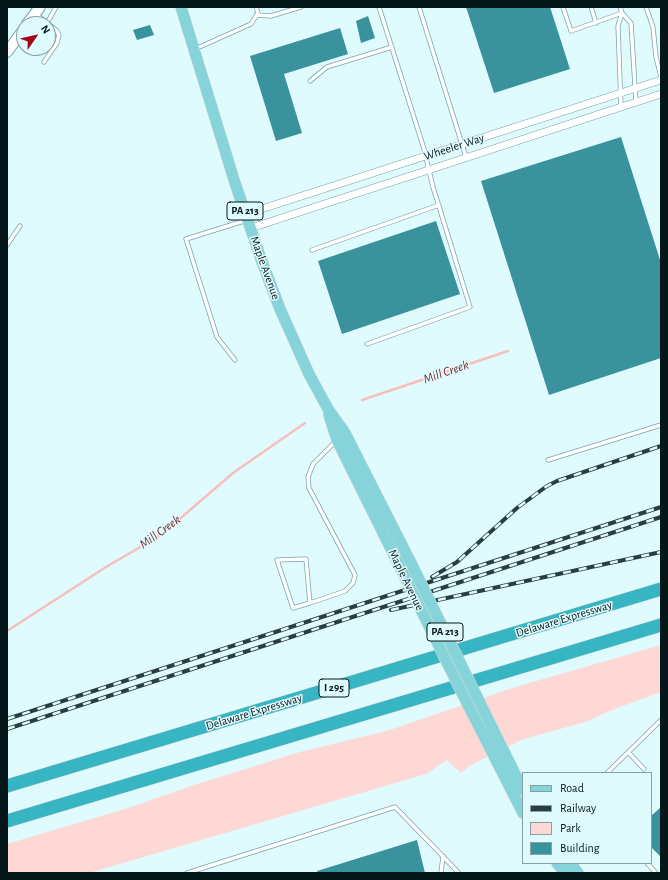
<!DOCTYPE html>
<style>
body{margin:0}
#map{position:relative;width:668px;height:880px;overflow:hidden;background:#e0fbfe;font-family:"Alegreya Sans",sans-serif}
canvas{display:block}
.frame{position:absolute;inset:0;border:8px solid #061719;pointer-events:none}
.legend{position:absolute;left:522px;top:772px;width:130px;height:92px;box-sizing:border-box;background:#e0fbfe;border:1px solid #89a0a2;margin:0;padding:5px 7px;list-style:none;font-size:12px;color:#061719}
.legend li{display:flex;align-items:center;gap:8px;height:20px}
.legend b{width:20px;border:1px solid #89a0a2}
.north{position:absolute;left:16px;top:16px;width:40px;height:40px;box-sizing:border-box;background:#e0fbfe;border:1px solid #89a0a2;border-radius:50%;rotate:56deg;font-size:11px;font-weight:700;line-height:16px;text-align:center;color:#061719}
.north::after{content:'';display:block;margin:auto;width:14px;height:18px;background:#a3061a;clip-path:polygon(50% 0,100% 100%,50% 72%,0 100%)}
</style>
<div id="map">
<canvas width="668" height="880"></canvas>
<div class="frame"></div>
<ul class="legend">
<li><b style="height:5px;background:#87d3da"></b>Road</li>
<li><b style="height:5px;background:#2a3d3f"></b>Railway</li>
<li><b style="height:11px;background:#fdd8d5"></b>Park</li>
<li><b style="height:11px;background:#3a939c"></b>Building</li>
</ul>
<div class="north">N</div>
</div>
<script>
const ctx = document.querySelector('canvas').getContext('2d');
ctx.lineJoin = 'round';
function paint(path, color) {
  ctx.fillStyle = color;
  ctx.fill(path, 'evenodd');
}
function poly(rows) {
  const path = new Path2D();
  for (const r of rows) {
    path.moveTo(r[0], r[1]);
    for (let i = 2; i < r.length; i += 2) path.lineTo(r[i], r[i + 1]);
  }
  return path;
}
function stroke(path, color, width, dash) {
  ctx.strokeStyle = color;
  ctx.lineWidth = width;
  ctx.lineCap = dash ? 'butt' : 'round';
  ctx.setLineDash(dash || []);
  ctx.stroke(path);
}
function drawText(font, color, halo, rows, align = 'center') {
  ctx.font = font + ' "Alegreya Sans",sans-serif';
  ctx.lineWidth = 3;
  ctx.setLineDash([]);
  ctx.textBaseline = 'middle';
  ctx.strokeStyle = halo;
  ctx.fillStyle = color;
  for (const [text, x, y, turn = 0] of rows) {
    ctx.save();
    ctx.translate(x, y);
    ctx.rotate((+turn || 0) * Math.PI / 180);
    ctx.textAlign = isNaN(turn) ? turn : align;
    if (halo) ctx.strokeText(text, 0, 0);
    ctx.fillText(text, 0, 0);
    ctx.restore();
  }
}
paint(poly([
 [661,645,661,692,617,708,585,722,521,740,469,766,461,773,447,760,426,774,89,873,7,873,7,844,128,808,197,784,300,752,390,730,512,688]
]), '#fdd8d5');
stroke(poly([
 [362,400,508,351],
 [7,631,106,567,161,535,233,473,305,423]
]), '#f8beb9', 2.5);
paint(poly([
 [466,7,550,7,570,69,494,93],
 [368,16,375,38,361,43,356,21],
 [150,25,154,35,137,40,133,30],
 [340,28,348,54,284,74,302,133,276,141,250,56],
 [621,137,661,263,661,358,549,395,481,181],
 [436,221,460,294,342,334,318,261],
 [661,807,661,857,651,847,651,816],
 [417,840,425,873,318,873,317,871]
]), '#3a939c');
const lane = poly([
 [419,7,466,157],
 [563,7,571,31,622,13,620,7],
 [591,7,596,23],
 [646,7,653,27,656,57,661,77],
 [36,14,56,30,59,35,57,43,44,62],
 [256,15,271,16,301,7],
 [47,23,56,7],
 [195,49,251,24,258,13,256,7],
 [310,81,327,67,392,47],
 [621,107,618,26,622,13,631,23,636,102],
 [7,245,20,226],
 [312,250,439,205],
 [367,344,470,307,433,187,424,149,379,7],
 [235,360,217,337,186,239,247,220],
 [548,460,661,425],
 [310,603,306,559,277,560,293,608,310,603,319,600,345,591,353,583,355,575,309,488,308,477,313,464,336,441],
 [628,752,644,769],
 [607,773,661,720],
 [647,863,656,873],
 [187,873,395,807,459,873],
 [441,873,443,856]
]);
const street = poly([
 [246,214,661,80],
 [251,228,661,94]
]);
const secondary = poly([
 [27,24,40,7],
 [7,52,24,29]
]);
const primary = poly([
 [181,7,235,183,261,259,280,309,309,374,328,409,345,433,410,561],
 [329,415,337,440,399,565],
 [480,703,523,790],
 [468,705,523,813],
 [557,863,565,873],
 [570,863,578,873]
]);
const highway = poly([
 [7,786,661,589],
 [7,821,661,625]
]);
stroke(lane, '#79a3a9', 5);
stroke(street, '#79a3a9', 8);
stroke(secondary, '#79a3a9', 12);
stroke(primary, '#d7dada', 12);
stroke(highway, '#d7dada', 14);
stroke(lane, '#fff', 3.5);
stroke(street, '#fff', 7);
stroke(secondary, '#fff', 10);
stroke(primary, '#87d3da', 11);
stroke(highway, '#37b5c2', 13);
const rail = poly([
 [432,577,457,562,517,508,547,486,557,481,661,446],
 [391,610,661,552],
 [7,719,661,507],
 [7,729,661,517]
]);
stroke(rail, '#2a3d3f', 4);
stroke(rail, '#e0fbfe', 2.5, [8]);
const primaryBridge = poly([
 [410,561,480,703],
 [399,565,468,705]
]);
stroke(primaryBridge, '#d7dada', 12, []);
stroke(primaryBridge, '#87d3da', 11);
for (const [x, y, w] of [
 [245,211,36],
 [445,632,36],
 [334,688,30]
]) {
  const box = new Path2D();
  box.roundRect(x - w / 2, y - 9, w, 18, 3);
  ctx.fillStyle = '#e0fbfe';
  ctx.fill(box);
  stroke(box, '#061719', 1);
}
drawText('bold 11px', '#061719', null, [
 ["PA 213",245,211],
 ["PA 213",445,632],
 ["I 295",334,688]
]);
drawText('12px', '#061719', '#e0fbfe', [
 ["Wheeler Way",454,147,-18],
 ["Maple Avenue",265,268,70],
 ["Maple Avenue",406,580,64],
 ["Delaware Expressway",564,619,-17],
 ["Delaware Expressway",254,712,-17]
]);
drawText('italic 13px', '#782625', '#e0fbfe', [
 ["Mill Creek",446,372,-19],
 ["Mill Creek",160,532,-36]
]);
</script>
